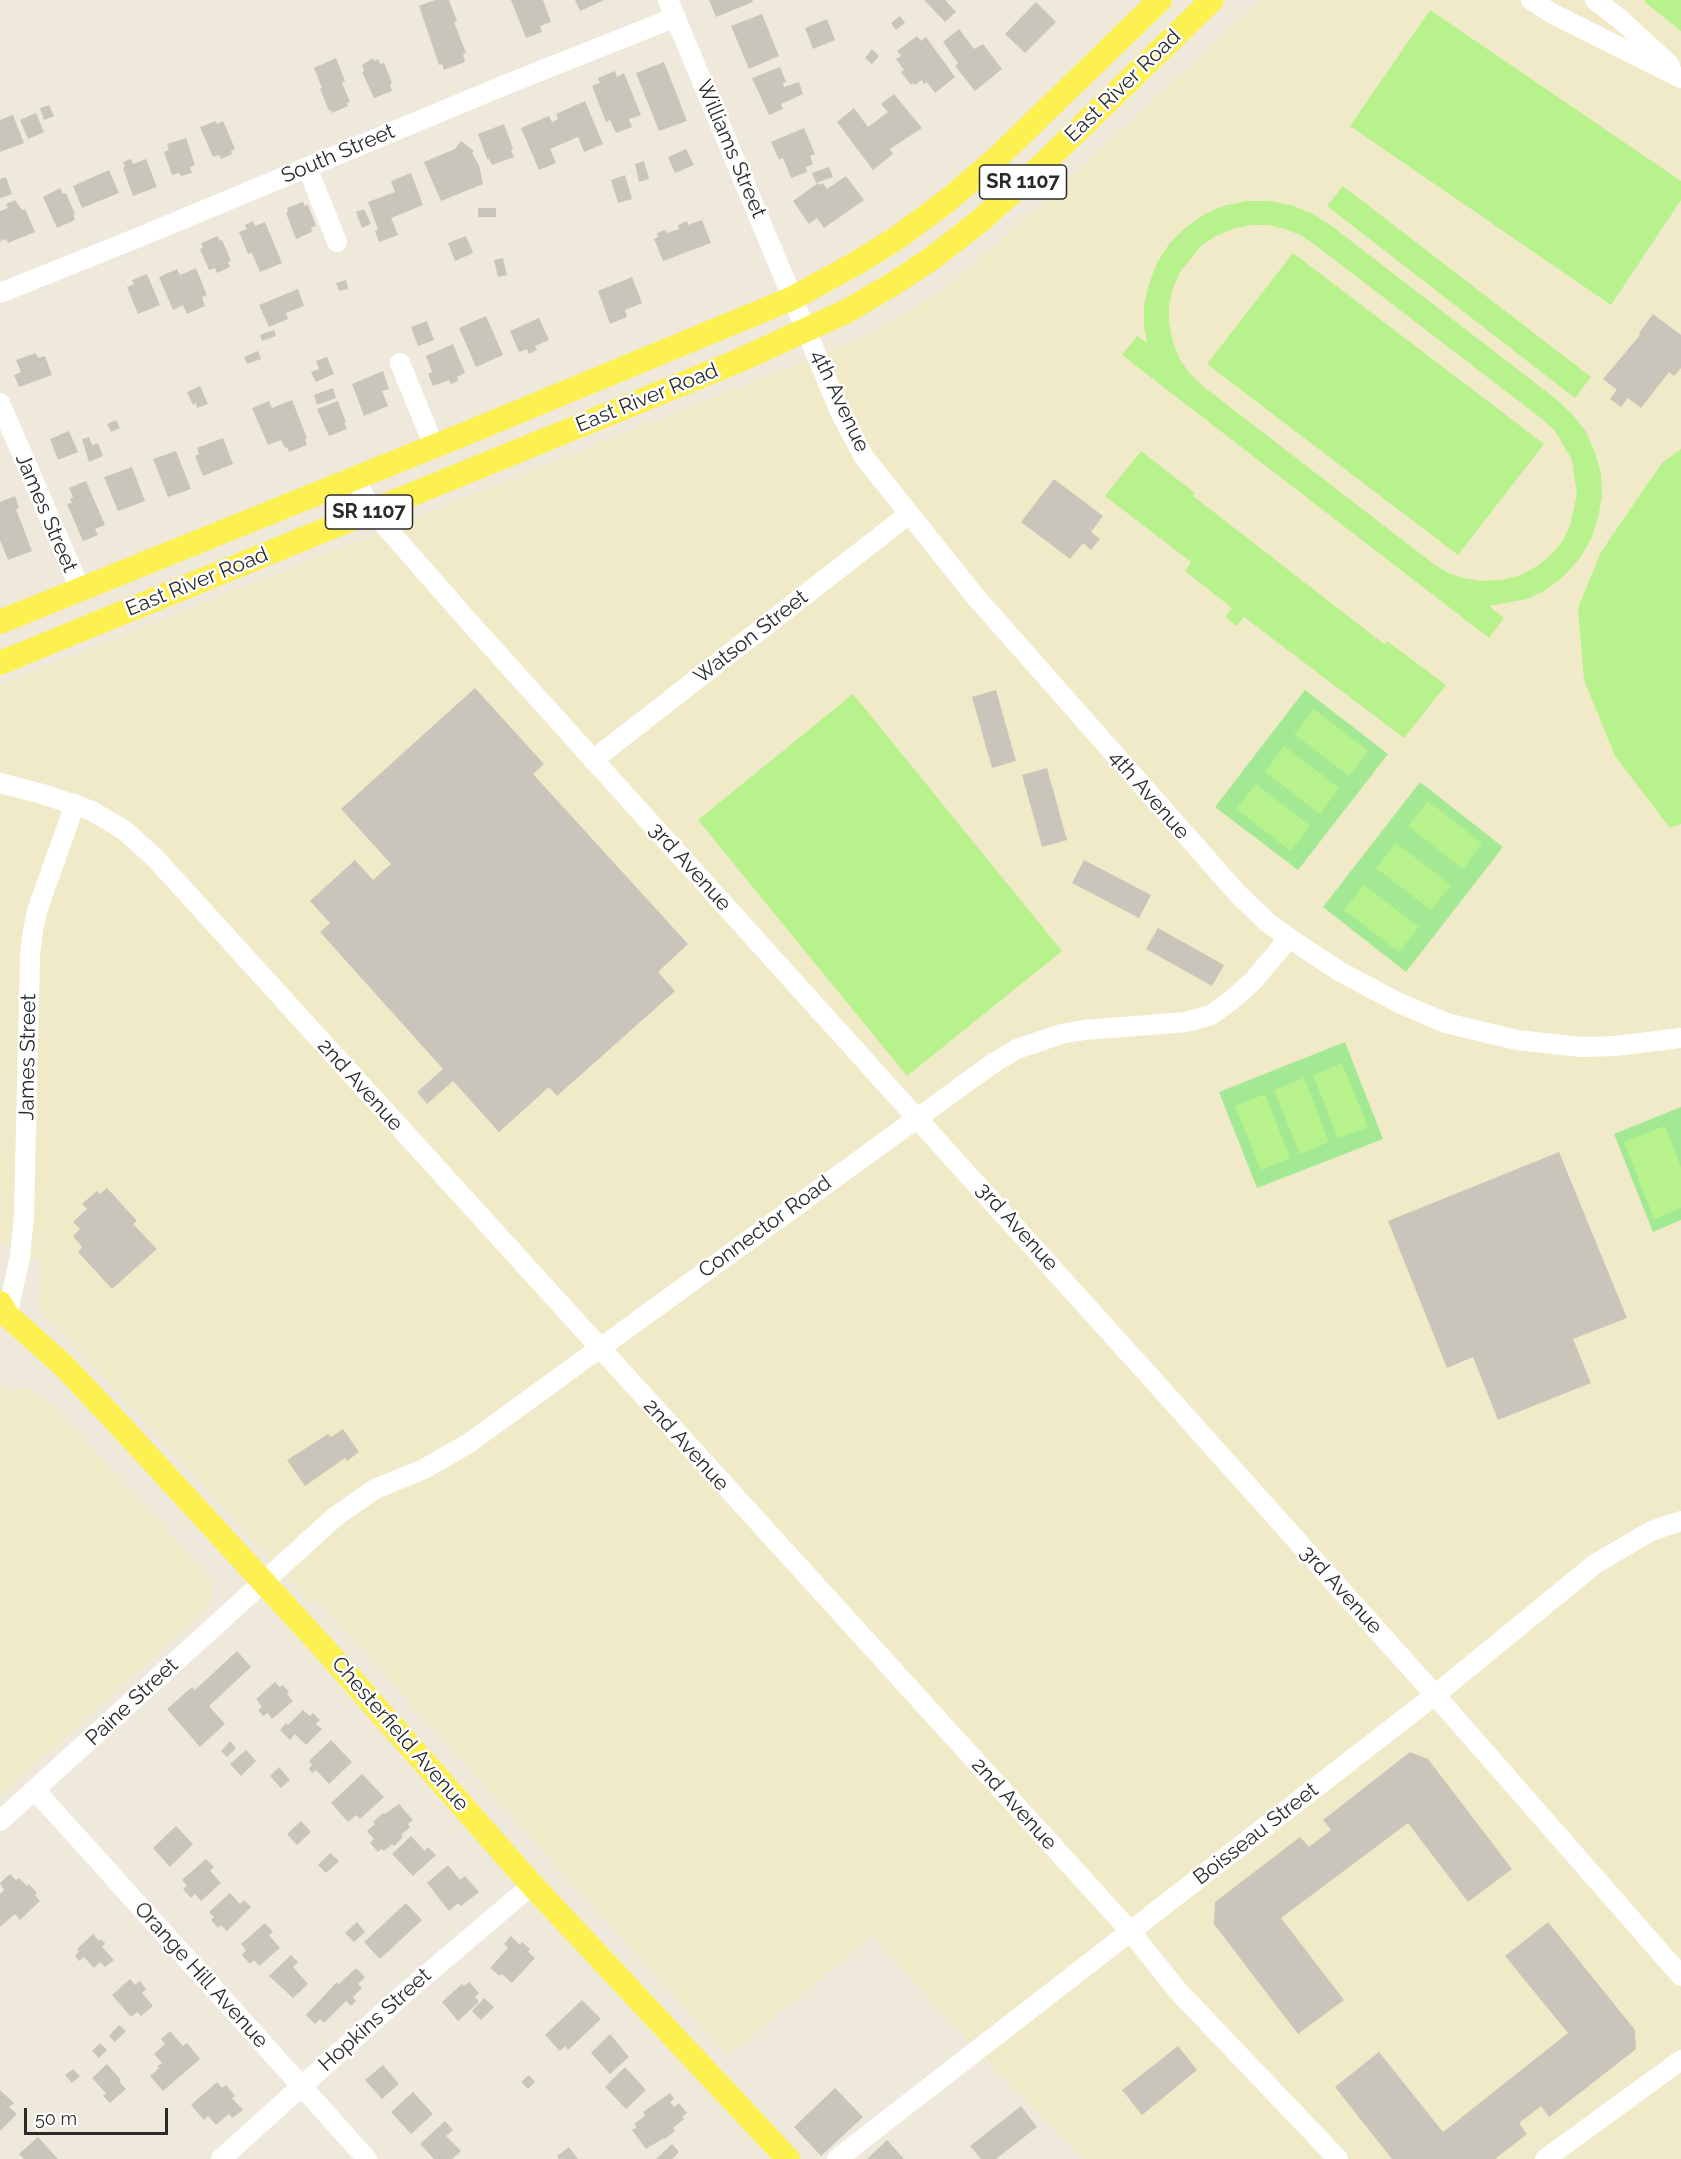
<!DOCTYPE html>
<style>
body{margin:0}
#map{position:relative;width:1681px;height:2159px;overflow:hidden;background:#eee9db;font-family:Raleway,sans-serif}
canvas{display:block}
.scale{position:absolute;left:24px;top:2108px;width:144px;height:27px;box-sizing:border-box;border:3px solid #2b2b2b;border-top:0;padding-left:8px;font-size:18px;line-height:21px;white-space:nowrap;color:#2b2b2b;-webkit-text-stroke:4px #fff;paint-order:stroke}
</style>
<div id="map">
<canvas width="1681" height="2159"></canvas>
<div class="scale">50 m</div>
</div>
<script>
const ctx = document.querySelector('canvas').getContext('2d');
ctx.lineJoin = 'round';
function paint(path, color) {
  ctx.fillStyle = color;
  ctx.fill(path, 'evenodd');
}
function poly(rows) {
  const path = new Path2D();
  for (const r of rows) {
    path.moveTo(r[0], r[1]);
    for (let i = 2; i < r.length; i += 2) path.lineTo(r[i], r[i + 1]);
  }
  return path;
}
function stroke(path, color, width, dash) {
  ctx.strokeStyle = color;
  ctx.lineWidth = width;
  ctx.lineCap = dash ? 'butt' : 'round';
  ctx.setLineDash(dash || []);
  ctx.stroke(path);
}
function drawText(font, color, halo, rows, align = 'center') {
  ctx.font = font + ' Raleway,sans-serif';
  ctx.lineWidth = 5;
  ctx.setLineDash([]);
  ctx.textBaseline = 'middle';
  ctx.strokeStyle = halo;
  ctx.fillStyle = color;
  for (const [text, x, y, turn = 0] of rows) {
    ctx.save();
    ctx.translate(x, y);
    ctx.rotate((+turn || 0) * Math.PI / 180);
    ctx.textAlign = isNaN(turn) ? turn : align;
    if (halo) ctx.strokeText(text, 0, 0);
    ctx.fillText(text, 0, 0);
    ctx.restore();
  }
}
paint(poly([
 [1260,0,1681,0,1681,2159,1083,2159,967,2040,872,1936,728,2056,318,1601,313,1605,38,1307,42,1264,0,1242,0,685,866,336,942,291,1048,198],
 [0,1383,9,1391,31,1388,55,1407,214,1582,209,1607,0,1797]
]), '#f1eac9');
paint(poly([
 [1305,690,1388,754,1298,870,1215,807],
 [1420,782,1503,847,1406,972,1323,907],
 [1345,1042,1383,1139,1257,1188,1219,1092],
 [1681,1107,1681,1220,1653,1232,1614,1134]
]), '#a3e993');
paint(poly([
 [1644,0,1681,0,1681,31,1646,3],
 [1430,10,1681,181,1681,200,1611,305,1350,126],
 [1343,186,1591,377,1575,398,1327,206],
 [1246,201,1269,201,1291,205,1311,213,1329,224,1556,399,1572,414,1585,430,1595,452,1601,474,1602,496,1598,518,1591,539,1580,558,1565,575,1546,590,1527,599,1489,606,1504,618,1489,638,1122,355,1137,336,1147,343,1144,327,1144,305,1149,284,1157,263,1169,244,1184,229,1203,215,1223,206],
 [1250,225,1268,225,1285,229,1300,235,1314,244,1542,419,1555,431,1572,460,1577,494,1570,526,1562,542,1551,555,1537,566,1519,576,1501,580,1481,581,1463,578,1446,572,1431,562,1204,387,1191,375,1180,360,1173,342,1169,323,1169,305,1173,288,1180,272,1202,245,1216,236,1233,229],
 [1293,253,1544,444,1458,555,1207,364],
 [1681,449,1681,824,1670,828,1615,756,1584,680,1578,608,1601,552,1662,463],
 [1141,451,1195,493,1193,496,1384,644,1387,641,1446,685,1404,738,1244,617,1236,626,1225,617,1232,608,1185,571,1191,562,1105,496],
 [853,694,1062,951,907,1076,698,820],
 [1314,709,1368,751,1349,776,1294,734],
 [1284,746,1339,788,1320,814,1265,772],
 [1256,784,1310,826,1291,851,1236,809],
 [1428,801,1482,843,1463,869,1408,826],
 [1396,843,1451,885,1431,910,1376,868],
 [1364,885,1419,927,1399,952,1344,910],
 [1342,1063,1368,1127,1338,1138,1313,1075],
 [1304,1078,1329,1142,1300,1154,1274,1090],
 [1265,1094,1290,1158,1261,1170,1235,1106],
 [1665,1126,1681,1167,1681,1208,1654,1219,1624,1142]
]), '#b7f28d');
paint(poly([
 [435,0,449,0,457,21,454,22,466,53,463,54,465,62,444,70,442,64,439,65,419,6],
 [511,0,543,0,551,22,540,26,542,32,526,38],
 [575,0,604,0,580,11],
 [709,0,752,0,753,2,716,17],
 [924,0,945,0,956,12,945,22],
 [1036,2,1056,22,1025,53,1005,34],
 [762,14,779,56,749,69,731,26],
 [900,16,905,23,896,30,891,23],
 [827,19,835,40,813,49,805,28],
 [959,29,974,49,983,44,1002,69,975,91,955,66,958,63,943,42],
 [917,36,921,41,926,37,955,77,935,93,927,82,924,84,922,80,915,85,913,83,911,85,901,72,904,70,896,59,901,56,897,51],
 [872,49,879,56,872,64,865,58],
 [336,58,345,81,342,83,350,102,347,103,348,106,332,113,331,110,329,111,320,89,322,88,314,68],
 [373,58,374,61,378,59,380,64,384,63,392,83,390,84,392,91,374,98,362,72,364,71,362,65],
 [664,62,687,121,659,131,636,73],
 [780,67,786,82,783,83,784,87,799,82,803,94,781,104,783,109,769,115,752,78],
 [615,71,617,77,624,73,641,115,629,119,632,127,616,133,610,120,606,122,592,86,600,83,598,78],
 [894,94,922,128,890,149,893,154,873,170,837,122,854,108,868,127,888,112,881,104],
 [585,101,603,144,584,152,578,137,550,149,556,163,539,170,521,128,549,116,552,122,558,119,556,114],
 [49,105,54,116,44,120,40,108],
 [36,113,44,132,28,139,20,120],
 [13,115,24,143,0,152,0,120],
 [216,121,217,124,223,121,235,149,231,151,232,154,221,159,219,155,213,157,200,127],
 [504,124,513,149,511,150,514,157,492,165,489,159,487,159,478,134],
 [804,128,815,154,810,156,813,164,806,167,807,172,791,178,783,158,779,160,771,142],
 [186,138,195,165,190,167,192,173,181,176,179,173,172,175,164,152,169,150,167,144],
 [461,141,474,151,472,153,479,165,483,184,441,201,424,162,455,149],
 [686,149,694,165,675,173,668,157],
 [131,159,133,164,146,159,157,187,133,196,123,168,125,167,123,162],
 [644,161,649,179,639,182,635,164],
 [829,167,833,177,816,183,812,173],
 [109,170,119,193,82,208,73,186],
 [411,173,423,205,391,218,398,235,379,242,375,231,378,229,368,202,395,192,391,181],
 [625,175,632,199,618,203,611,180],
 [846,176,864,200,824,228,817,218,809,224,793,201,818,183,820,185,823,183,827,189],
 [6,177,12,194,0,198,0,179],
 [60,188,63,194,66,193,75,214,73,215,75,220,57,228,43,197],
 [15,200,22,210,25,209,35,232,8,243,6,239,0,241,0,211,8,208,6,204],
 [303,202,305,206,308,205,316,226,311,228,312,232,296,239,286,213,288,212,287,208],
 [478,208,496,208,496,217,478,217],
 [364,209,371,224,362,228,356,212],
 [702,220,711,243,663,261,654,239,658,237,657,233,665,230,667,233,679,229,678,225,687,221,688,225],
 [253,221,255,226,265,222,282,263,260,272,252,253,248,254,239,232,247,229,245,225],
 [218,236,220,241,222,240,231,261,228,262,230,267,217,273,215,268,209,270,200,249,203,248,201,243],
 [466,236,473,253,455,261,448,243],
 [503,258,507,275,498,277,494,260],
 [196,268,207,295,202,297,205,306,187,314,183,305,173,310,159,277,177,269,180,275],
 [147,274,160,305,138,314,127,287,134,284,132,280],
 [632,277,642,303,625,310,627,317,610,324,598,291],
 [346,280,348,289,339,291,336,283],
 [298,289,304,306,286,313,288,319,269,327,259,305],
 [1653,314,1681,335,1681,368,1674,376,1669,372,1641,408,1628,398,1621,407,1610,399,1617,390,1603,379,1640,335,1639,333],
 [486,316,503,355,476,367,459,328],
 [539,318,549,340,535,346,537,350,529,354,527,349,519,352,510,331],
 [427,321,434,340,418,346,411,327],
 [274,330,276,336,262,341,260,335],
 [453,344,465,373,457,377,458,381,451,384,449,380,433,386,428,374,432,372,426,356],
 [258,351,261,359,247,364,244,357],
 [36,353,38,358,45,356,52,375,19,387,14,375,21,372,16,360],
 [327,357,334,374,316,382,311,372,319,369,316,361],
 [383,371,389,389,382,391,388,406,364,416,352,384],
 [200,386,208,404,197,408,196,403,193,405,187,392],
 [333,388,336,398,317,405,314,395],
 [292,400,307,438,305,439,307,445,289,452,287,447,285,448,281,440,268,445,252,408,269,401,272,408],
 [338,401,346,422,344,423,347,429,329,436,317,409],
 [116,420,120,428,111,432,107,424],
 [69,431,78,452,58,460,50,439],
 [89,437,92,445,98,443,103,456,89,462,82,439],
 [223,438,233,464,203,476,195,456,199,454,197,448],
 [176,451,191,489,168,497,153,459],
 [132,467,145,501,118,511,104,477],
 [1054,479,1103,516,1091,532,1100,539,1091,550,1083,543,1070,559,1021,522],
 [86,481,105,525,95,529,98,535,83,541,67,504,72,503,70,499,73,497,69,488],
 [15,496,19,508,16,509,32,551,8,560,0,540,0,502],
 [475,688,544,764,533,774,688,944,658,972,675,991,557,1096,549,1087,499,1132,453,1081,427,1104,417,1092,443,1069,320,932,330,923,310,901,355,860,373,880,391,864,341,809],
 [996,690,1016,761,992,768,972,697],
 [1047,768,1067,840,1042,847,1022,775],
 [1084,860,1151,895,1139,918,1072,883],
 [1158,928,1224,965,1212,986,1146,949],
 [1559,1152,1627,1318,1573,1339,1591,1383,1498,1420,1473,1357,1447,1368,1388,1221],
 [107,1188,137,1221,133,1224,157,1249,112,1289,78,1252,82,1247,73,1236,80,1229,73,1222,87,1209,82,1204,97,1191,100,1194],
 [343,1429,359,1452,347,1461,345,1458,305,1486,287,1460,328,1434,331,1437],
 [237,1651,251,1667,209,1706,225,1724,200,1747,167,1709,192,1687,195,1690],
 [275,1682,280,1687,283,1685,289,1692,287,1694,293,1701,272,1719,268,1713,263,1716,258,1710,262,1707,256,1699],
 [303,1710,310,1716,313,1713,320,1720,316,1724,322,1729,306,1745,295,1734,290,1740,280,1730,286,1723,288,1725],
 [331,1740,352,1762,329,1784,316,1770,312,1773,309,1769,312,1765,309,1761],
 [230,1741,236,1748,227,1757,221,1751],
 [246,1750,256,1761,241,1776,230,1764],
 [1410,1752,1428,1759,1512,1869,1468,1902,1408,1823,1281,1918,1344,2000,1298,2034,1214,1924,1215,1902,1300,1837,1309,1847,1331,1830,1323,1820],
 [279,1767,290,1780,281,1788,270,1776],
 [362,1774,384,1797,360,1819,356,1815,348,1822,331,1803],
 [399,1804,413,1820,408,1824,410,1827,401,1835,403,1837,394,1846,392,1844,384,1851,381,1849,378,1852,370,1843,374,1839,367,1831,375,1824,373,1822,383,1813,385,1814],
 [301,1821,311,1832,297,1845,287,1834],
 [176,1826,193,1844,170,1867,153,1848],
 [411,1836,425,1851,428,1847,436,1855,413,1876,392,1854],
 [330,1853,339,1861,326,1873,318,1865],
 [206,1859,214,1867,210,1871,221,1883,201,1901,195,1894,191,1898,183,1889,187,1886,182,1880],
 [448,1865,460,1880,465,1876,479,1892,461,1906,458,1903,449,1911,427,1883],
 [10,1874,16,1880,19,1878,27,1886,29,1884,37,1893,35,1895,40,1901,20,1920,15,1914,0,1927,0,1894,4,1890,0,1883],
 [230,1893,240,1904,244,1900,251,1907,227,1931,221,1925,218,1928,211,1920,214,1917,209,1912],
 [406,1903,422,1920,380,1959,364,1942],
 [357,1922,365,1932,354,1942,345,1933],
 [1548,1922,1635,2030,1636,2049,1549,2117,1541,2106,1519,2123,1527,2134,1495,2159,1392,2159,1335,2087,1379,2052,1443,2132,1568,2033,1505,1956],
 [265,1923,273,1932,269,1935,280,1948,259,1966,254,1960,250,1964,242,1955,246,1950,241,1944],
 [93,1934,99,1941,101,1939,105,1943,102,1947,114,1960,105,1967,100,1962,94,1968,84,1957,79,1961,75,1956,79,1951,77,1949],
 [511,1936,520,1945,522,1942,530,1949,528,1952,535,1958,512,1983,502,1974,500,1976,490,1968,508,1948,504,1944],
 [291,1955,298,1962,293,1967,308,1984,293,1998,269,1976],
 [356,1968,365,1977,358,1984,362,1988,353,1997,356,2001,351,2006,346,2001,324,2023,320,2019,315,2024,306,2015,337,1982,339,1984],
 [130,1979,135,1985,140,1981,146,1989,142,1993,153,2006,141,2016,137,2012,131,2017,112,1995],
 [469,1982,479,1993,475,1997,479,2002,458,2021,442,2002,462,1984,464,1986],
 [484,1998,494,2007,481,2020,472,2011],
 [582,2000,601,2019,568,2050,565,2046,560,2051,545,2035],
 [119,2025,126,2031,115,2042,109,2036],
 [170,2031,183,2046,187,2043,200,2059,163,2091,150,2076,159,2068,157,2066,162,2063,154,2054,165,2044,161,2039],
 [610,2034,629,2057,610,2074,591,2053],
 [100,2043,107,2050,99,2058,92,2051],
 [1178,2046,1197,2070,1142,2115,1122,2090],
 [107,2064,121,2080,119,2081,126,2089,110,2103,103,2096,106,2093,92,2078],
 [383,2065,399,2084,382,2099,365,2080],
 [625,2067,646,2090,626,2109,605,2087],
 [73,2069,80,2076,72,2083,65,2075],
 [529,2075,535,2082,528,2089,521,2082],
 [217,2082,222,2088,226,2085,235,2096,232,2098,243,2110,232,2118,229,2114,216,2125,208,2116,204,2120,191,2105],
 [835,2088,863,2117,821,2156,794,2127],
 [0,2090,14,2103,9,2107,17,2114,0,2131],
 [413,2092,433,2114,411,2134,391,2112],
 [670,2093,674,2099,670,2102,674,2107,679,2103,687,2113,682,2117,684,2119,673,2128,675,2131,665,2139,664,2138,646,2149,632,2130,637,2127,634,2124,645,2116,643,2112],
 [1021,2106,1037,2127,996,2159,981,2159,970,2146],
 [445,2121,453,2130,446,2136,461,2151,452,2159,434,2159,420,2144],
 [38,2137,58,2159,24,2159,19,2154],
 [887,2140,904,2159,867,2159],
 [672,2144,679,2152,672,2159,656,2159],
 [569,2147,578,2159,559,2159,557,2156]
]), '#c9c5bb');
stroke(poly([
 [668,0,841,414,864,457,974,595,1238,894,1267,922,1289,938,1339,971,1399,1003,1446,1023,1517,1040,1581,1047,1615,1046,1681,1038],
 [1531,0,1553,14,1681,78],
 [1595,0,1621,20,1670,65],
 [307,167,337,242],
 [0,293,142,236,505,85,676,17],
 [400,363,434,446],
 [0,403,80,589],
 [355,478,372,511,471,624,1163,1391,1435,1695,1681,1976],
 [593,760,909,514],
 [0,783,46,795,92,811,124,830,155,858,1131,1932,1178,1991,1338,2159],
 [7,1315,20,1257,24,1215,30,956,33,930,38,908,75,804],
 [35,1790,367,2159],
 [0,1821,336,1516,375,1489,424,1469,469,1443,992,1064,1017,1049,1061,1034,1085,1030,1186,1022,1211,1015,1233,999,1253,981,1289,938],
 [221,2159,406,1992,532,1885],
 [837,2159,1435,1695,1595,1564,1651,1531,1681,1521],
 [1545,2159,1681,2060]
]), '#fff', 20);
stroke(poly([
 [0,622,472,431,793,298,855,264,897,238,947,201,996,159,1160,0],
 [0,663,738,361,847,311,893,284,931,259,980,221,1040,167,1212,0],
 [0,1303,7,1315,64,1366,116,1421,322,1646,532,1885,788,2159]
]), '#fdf051', 24);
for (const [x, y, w] of [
 [1023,182,87],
 [369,512,87]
]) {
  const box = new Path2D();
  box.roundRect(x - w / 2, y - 17, w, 34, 4.5);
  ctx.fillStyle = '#fff';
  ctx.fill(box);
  stroke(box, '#2b2b2b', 1.5);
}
drawText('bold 20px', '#2b2b2b', null, [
 ["SR 1107",1023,182],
 ["SR 1107",369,512]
]);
drawText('21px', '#2b2b2b', '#fff', [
 ["East River Road",1123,86,-44],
 ["Williams Street",731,149,67],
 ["South Street",338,154,-23],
 ["East River Road",647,398,-22],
 ["4th Avenue",840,401,65],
 ["James Street",46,513,67],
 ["East River Road",197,582,-22],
 ["Watson Street",751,637,-38],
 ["4th Avenue",1149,795,49],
 ["3rd Avenue",690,867,48],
 ["James Street",28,1057,-89],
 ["2nd Avenue",360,1085,48],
 ["Connector Road",765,1227,-36],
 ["3rd Avenue",1017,1227,48],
 ["2nd Avenue",686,1445,48],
 ["3rd Avenue",1341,1590,48],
 ["Paine Street",132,1702,-43],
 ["Chesterfield Avenue",400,1734,49],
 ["2nd Avenue",1014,1804,48],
 ["Boisseau Street",1256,1834,-38],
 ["Orange Hill Avenue",201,1975,48],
 ["Hopkins Street",375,2020,-42]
]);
</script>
